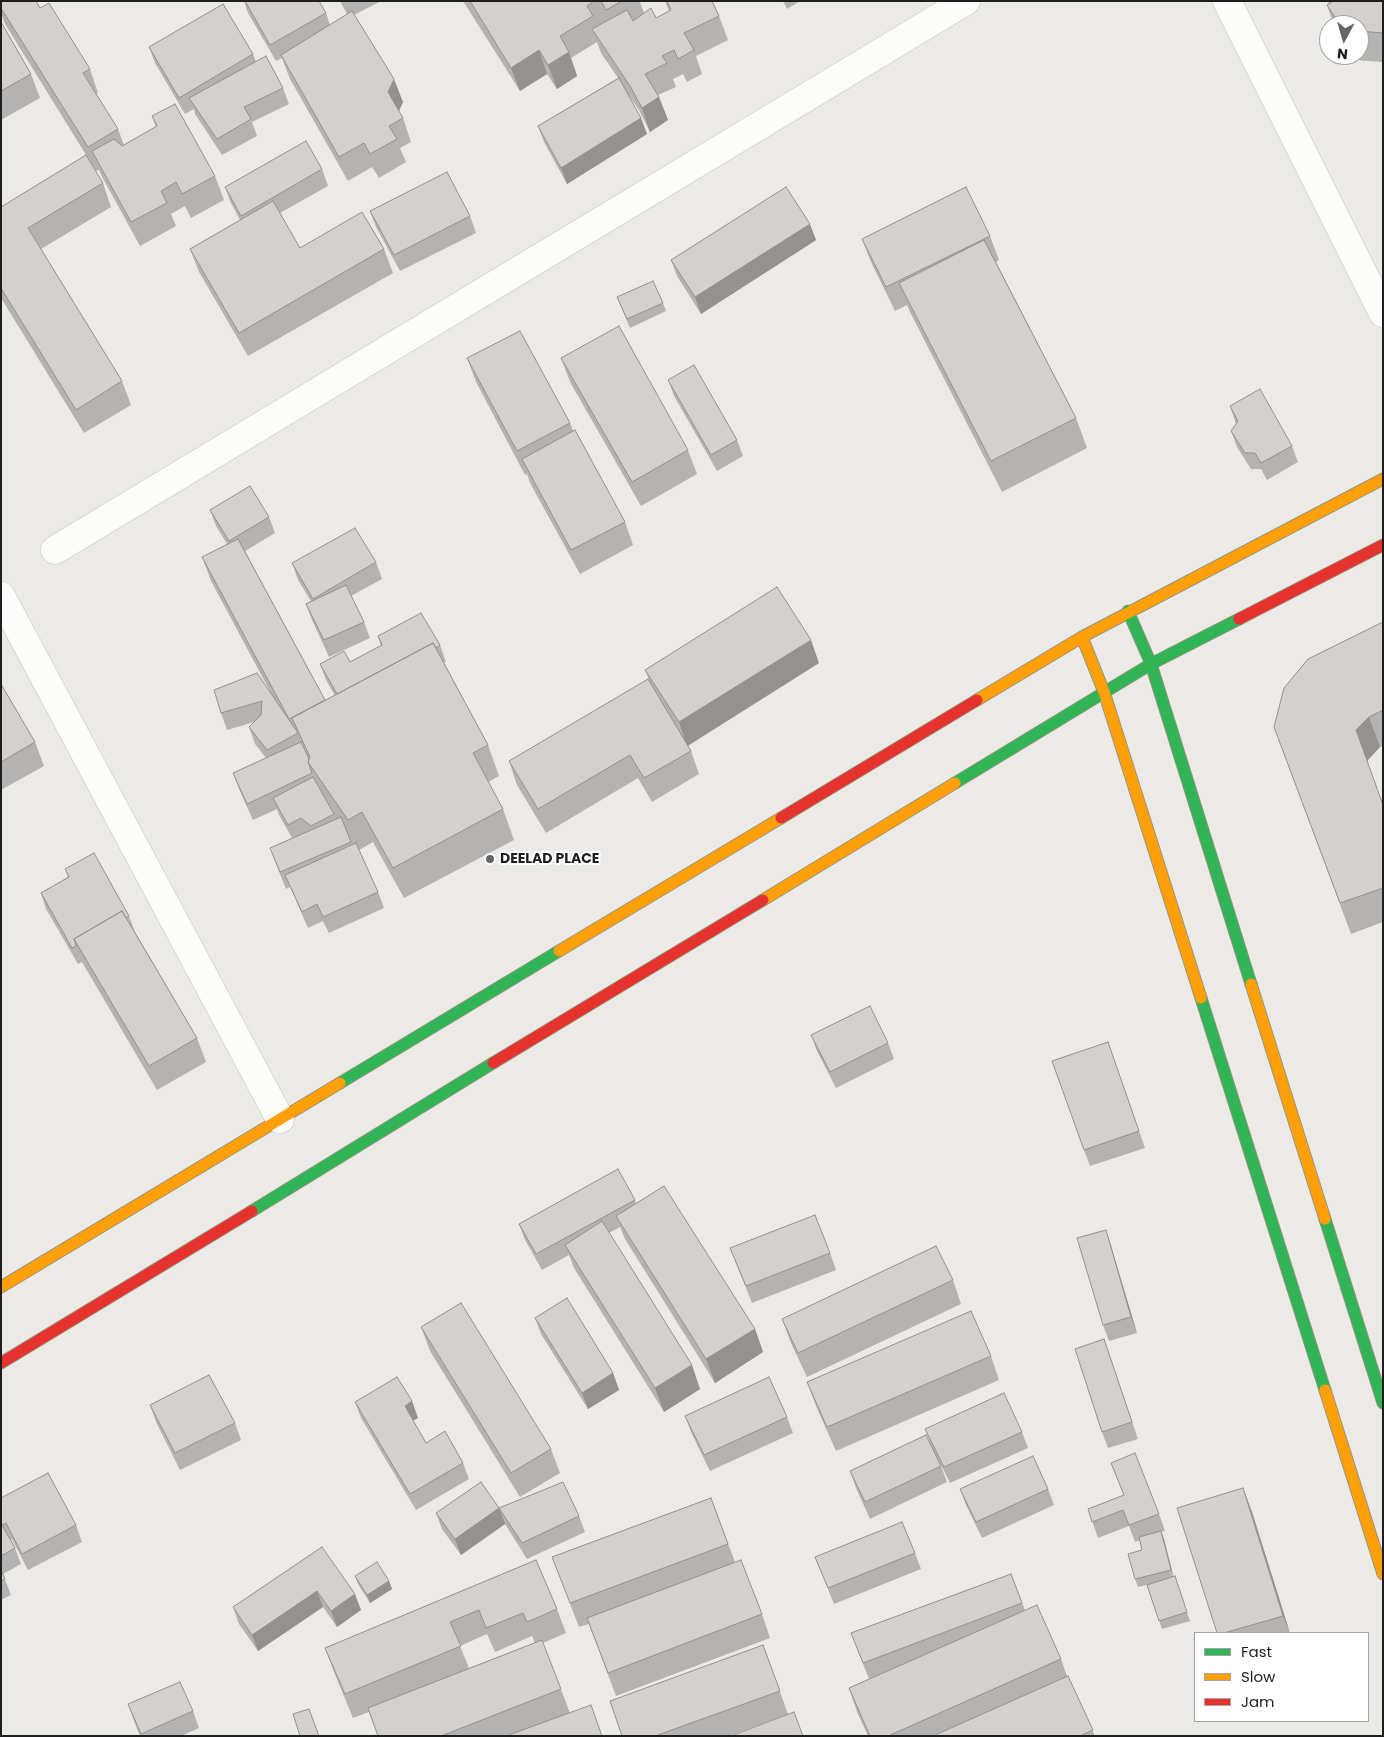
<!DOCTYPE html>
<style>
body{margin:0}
#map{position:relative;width:1384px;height:1737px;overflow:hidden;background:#eceae7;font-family:Poppins,sans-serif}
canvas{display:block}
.frame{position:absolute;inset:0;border:2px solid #1e1e1e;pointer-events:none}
.legend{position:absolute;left:1194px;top:1632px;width:175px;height:90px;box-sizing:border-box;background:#fff;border:1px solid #a5a5a5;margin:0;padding:6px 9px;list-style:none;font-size:15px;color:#1e1e1e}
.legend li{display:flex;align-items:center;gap:10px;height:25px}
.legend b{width:25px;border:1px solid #a5a5a5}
.north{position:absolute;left:1319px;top:15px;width:50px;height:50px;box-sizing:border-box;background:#fff;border:1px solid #a5a5a5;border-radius:50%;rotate:186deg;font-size:14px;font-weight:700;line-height:20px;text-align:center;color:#1e1e1e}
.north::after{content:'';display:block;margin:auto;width:18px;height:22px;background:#666564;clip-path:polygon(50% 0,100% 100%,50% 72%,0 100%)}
</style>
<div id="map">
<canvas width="1384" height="1737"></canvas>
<div class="frame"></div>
<ul class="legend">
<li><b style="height:6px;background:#30b455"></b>Fast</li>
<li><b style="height:6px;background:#ff9f0a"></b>Slow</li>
<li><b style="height:6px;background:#e5322d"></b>Jam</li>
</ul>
<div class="north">N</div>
</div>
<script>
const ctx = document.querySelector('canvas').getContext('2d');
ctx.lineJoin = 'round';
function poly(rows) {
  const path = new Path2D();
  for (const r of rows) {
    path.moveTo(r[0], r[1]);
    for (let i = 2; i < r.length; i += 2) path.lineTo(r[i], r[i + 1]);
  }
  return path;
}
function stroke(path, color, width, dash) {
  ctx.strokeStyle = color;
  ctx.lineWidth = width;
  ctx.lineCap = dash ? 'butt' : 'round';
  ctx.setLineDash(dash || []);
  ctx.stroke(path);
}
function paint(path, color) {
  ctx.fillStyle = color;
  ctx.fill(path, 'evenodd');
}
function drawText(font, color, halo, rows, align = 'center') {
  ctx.font = font + ' Poppins,sans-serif';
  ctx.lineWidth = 4;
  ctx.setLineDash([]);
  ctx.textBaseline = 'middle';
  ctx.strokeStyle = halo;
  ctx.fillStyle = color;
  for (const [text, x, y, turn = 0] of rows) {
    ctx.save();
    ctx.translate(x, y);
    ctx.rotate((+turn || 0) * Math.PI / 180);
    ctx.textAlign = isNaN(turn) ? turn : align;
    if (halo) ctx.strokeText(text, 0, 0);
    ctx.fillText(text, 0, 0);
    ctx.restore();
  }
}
const street = poly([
 [1227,1,1383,313],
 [55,550,966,1],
 [1,596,280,1119]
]);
const fast = poly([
 [1128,611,1151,664,1251,984],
 [955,783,1151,664,1239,619],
 [1201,998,1325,1390],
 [340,1083,559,951],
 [252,1211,493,1063],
 [1325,1219,1383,1403]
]);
const slow = poly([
 [1082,637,1104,692,1201,998],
 [977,700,1082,637,1383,479],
 [763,900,955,783],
 [559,951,781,818],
 [1251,984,1325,1219],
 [1,1287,340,1083],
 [1325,1390,1383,1574]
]);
const jam = poly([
 [1239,619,1383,545],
 [781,818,977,700],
 [493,1063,763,900],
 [1,1363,252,1211]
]);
stroke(street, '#c5c4c3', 29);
stroke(fast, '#96967e', 13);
stroke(slow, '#96967e', 13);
stroke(jam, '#96967e', 13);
stroke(street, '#fcfcfb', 28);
stroke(fast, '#30b455', 11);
stroke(slow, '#ff9f0a', 11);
stroke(jam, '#e5322d', 11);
paint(poly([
 [1,1,40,8,90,69,98,93,96,94,118,129,124,145,156,127,152,116,215,176,224,200,191,218,185,206,171,214,176,226,140,246,101,175,99,170,96,171,5,24,1,13],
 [244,1,319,1,326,13,330,25,347,14,340,1,381,1,354,15,403,102,399,111,403,118,411,142,400,148,406,162,379,178,372,167,348,181,290,79,282,58,276,61,248,13],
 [463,1,641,1,640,2,644,13,656,18,669,11,665,1,712,1,719,16,728,40,696,56,702,74,687,82,683,74,673,79,676,87,658,95,668,120,650,132,639,110,628,94,647,134,567,184,544,142,538,126,618,78,601,53,597,42,571,58,577,76,557,89,547,74,520,91],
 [783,1,800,1,787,9],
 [1327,1,1383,1,1383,62,1354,60,1350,55,1359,55,1359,25,1334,25,1327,5,1329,4],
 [1,22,31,74,40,98,1,120],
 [149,47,253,54,256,62,283,88,289,104,252,122,257,136,222,155,195,114,194,109,185,114,155,63],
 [322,169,328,186,280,213,300,248,384,249,393,273,248,356,199,272,190,249,240,220,231,203,225,187],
 [103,183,111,207,41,249,122,381,131,405,84,433,1,298,1,207],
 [370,211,470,216,476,233,400,271,376,227],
 [990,236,999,260,996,262,1076,418,1087,448,1002,492,911,314,907,305,895,311,871,262,862,239],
 [816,240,701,314,677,276,671,260],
 [617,297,663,303,666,311,630,328],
 [467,358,570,423,573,431,625,522,633,545,580,574,530,483,527,474,525,475,476,382],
 [561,358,688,450,697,474,641,506,570,382],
 [668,380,737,440,743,456,717,471,674,396],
 [1230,406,1292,446,1298,462,1267,480,1261,469,1251,469,1237,447,1231,431,1236,424],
 [210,510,269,517,275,533,245,551,325,701,335,696,326,680,320,664,350,662,381,646,378,636,440,645,446,662,444,663,488,745,499,776,488,782,503,809,514,840,404,898,373,842,359,850,378,892,384,908,329,933,323,921,308,928,290,887,286,889,276,864,270,848,292,838,279,815,277,809,253,820,239,789,233,773,266,758,255,744,249,727,254,722,227,730,221,713,273,697,211,581,202,557,227,544,216,526],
 [376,562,382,579,351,596,364,622,370,638,329,657,312,620,306,604,311,601,298,580,292,563],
 [1383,622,1383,746,1380,747,1367,761,1383,805,1383,922,1351,934,1274,727],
 [819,663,688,746,691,751,699,774,652,802,638,778,546,833,517,785,509,761,649,680,645,670],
 [1,684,35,742,44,766,1,790],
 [65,869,129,916,135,932,197,1038,206,1062,157,1090,82,962,78,964,46,909,41,893,68,877],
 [811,1035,888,1043,894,1059,836,1088,817,1051],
 [1108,1042,1145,1148,1090,1166,1084,1150],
 [635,1200,636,1203,755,1329,763,1352,715,1383,625,1239,620,1227,609,1233,700,1389,664,1412,574,1268,569,1255,542,1270,525,1240,519,1224],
 [1106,1230,1111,1246,1137,1333,1109,1341,1103,1325],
 [730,1248,830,1253,836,1270,752,1303],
 [953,1280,961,1304,807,1377,791,1343,782,1319],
 [535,1318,613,1373,619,1390,588,1409,541,1334],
 [421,1327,551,1449,560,1473,520,1497,430,1351],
 [1104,1339,1138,1439,1108,1448,1102,1432],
 [991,1356,999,1380,836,1451,816,1406,807,1382],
 [355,1402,418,1418,413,1421,426,1443,463,1463,469,1479,416,1510,361,1418],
 [150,1405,235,1423,241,1440,180,1470,156,1422],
 [685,1416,787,1417,793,1433,710,1471,691,1432],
 [925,1429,1022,1432,1028,1448,950,1483,931,1445,941,1466,947,1482,870,1519,856,1488,850,1471,931,1445],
 [1111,1463,1159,1514,1165,1531,1161,1532,1164,1539,1173,1577,1175,1576,1190,1621,1162,1629,1147,1585,1150,1584,1138,1587,1135,1579,1142,1550,1140,1540,1135,1542,1129,1526,1098,1538,1088,1509,1124,1495],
 [1243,1488,1252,1512,1290,1633,1217,1633],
 [960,1489,1048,1489,1054,1505,982,1538,966,1505],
 [1,1498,76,1525,82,1542,28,1570,12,1539,11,1540,15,1548,21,1564,3,1574,11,1595,1,1600],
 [711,1498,735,1562,762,1614,770,1638,616,1696,589,1624,579,1627,552,1557],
 [499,1508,579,1516,585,1532,527,1559,505,1524,461,1555,442,1529,436,1513],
 [322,1547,361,1610,337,1627,323,1607,258,1651,239,1624,233,1607],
 [915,1553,921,1569,834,1604,815,1557],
 [536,1560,557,1609,566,1633,543,1643,570,1713,602,1736,378,1736,369,1712,353,1718,334,1672,325,1648],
 [487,1634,495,1652,532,1636,535,1643,469,1668,460,1646],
 [1011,1574,1025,1610,1061,1659,1067,1676,1095,1736,868,1736,857,1712,849,1688,869,1679,851,1633],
 [355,1576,389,1581,392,1589,370,1603,358,1584],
 [763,1645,788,1714,729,1736,622,1736],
 [128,1704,193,1711,199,1728,181,1736,140,1736,134,1721]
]), '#b5b3b1');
paint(poly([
 [539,50,547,74,520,91,511,68],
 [569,52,577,76,557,89,548,65],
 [394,79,403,102,397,115,388,92],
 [659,97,668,120,650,132,642,108],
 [641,118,647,134,567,184,561,168],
 [810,224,816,240,701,314,695,297],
 [811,640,819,663,687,746,679,722],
 [1369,717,1380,747,1367,761,1356,730],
 [1106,1230,1111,1246,1137,1333,1131,1317],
 [755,1329,763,1352,715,1383,706,1359],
 [692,1365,700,1389,664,1412,655,1388],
 [613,1373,619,1390,588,1409,582,1393],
 [412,1401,418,1418,410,1422,405,1406],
 [1243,1488,1252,1512,1290,1633,1283,1616],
 [499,1508,505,1524,461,1555,455,1539],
 [1161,1531,1164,1539,1174,1578,1171,1570],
 [389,1581,392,1589,370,1603,367,1595],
 [317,1591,323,1607,258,1651,252,1635],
 [355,1594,361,1610,337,1627,331,1611]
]), '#949290');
const building = poly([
 [1,1,36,1,40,8,49,3,90,69,83,73,118,129,88,147,1,8,1,1],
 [245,1,319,1,326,13,270,45,245,1],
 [470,1,594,1,587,6,593,16,560,36,569,52,548,65,539,50,511,68,470,1],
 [601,1,622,1,606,10,601,1],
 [667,1,712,1,719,16,684,33,694,50,678,59,674,50,662,56,667,63,645,74,659,97,642,108,630,86,592,29,627,10,633,21,651,8,656,18,671,10,667,1],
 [1334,1,1383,1,1383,33,1359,31,1359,25,1340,25,1327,5,1334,1],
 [223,4,253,54,179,98,149,47,223,4],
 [352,11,394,79,388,92,403,118,389,126,397,139,370,154,364,143,339,157,281,55,352,11],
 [1,22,31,74,1,91,1,22],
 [266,56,283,88,244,107,251,119,217,139,189,98,266,56],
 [619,78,641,118,561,168,538,126,619,78],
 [175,104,215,176,182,194,176,182,161,191,167,203,131,222,92,151,114,139,122,146,157,126,152,116,175,104],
 [306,141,322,169,241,216,225,187,306,141],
 [86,155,103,183,28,228,122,381,76,410,1,288,1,207,86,155],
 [447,172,470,216,394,255,370,211,447,172],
 [786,187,810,224,695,297,671,260,786,187],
 [966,187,990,236,886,287,862,239,966,187],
 [273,201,300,248,362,212,384,249,239,333,190,249,273,201],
 [984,240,1076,418,991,461,899,283,984,240],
 [653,281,663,303,627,319,617,297,653,281],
 [619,326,688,450,632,482,561,358,619,326],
 [520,331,570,423,517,451,467,358,520,331],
 [694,365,737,440,711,455,668,380,694,365],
 [1260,389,1292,446,1261,463,1255,453,1245,453,1231,431,1238,421,1230,406,1260,389],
 [575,430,625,522,571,550,522,459,575,430],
 [250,486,269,517,229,541,210,510,250,486],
 [355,528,376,562,313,599,292,563,355,528],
 [238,539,325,700,289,719,202,557,238,539],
 [346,585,364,622,324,640,306,604,346,585],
 [777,587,811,640,679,722,645,670,777,587],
 [421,613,440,645,436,648,433,643,337,694,320,664,344,651,350,662,382,645,378,636,421,613],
 [1383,622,1383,710,1369,717,1356,730,1383,805,1383,888,1340,903,1274,727,1284,688,1308,659,1383,622],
 [433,643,488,745,473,753,503,809,393,868,362,812,348,820,308,762,310,757,292,718,433,643],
 [257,673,298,733,267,750,249,727,261,715,262,701,221,713,214,690,257,673],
 [648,679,691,751,644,778,630,755,538,809,509,761,648,679],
 [1,684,35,742,1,762,1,684],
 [301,742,309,759,308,762,312,773,247,804,233,773,301,742],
 [313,777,334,814,311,826,301,818,288,825,273,798,313,777],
 [341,817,351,842,280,872,270,848,341,817],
 [356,843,378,892,323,917,317,904,302,912,285,875,356,843],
 [94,853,129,916,126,918,122,911,74,939,76,946,72,948,41,893,69,877,65,869,94,853],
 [122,911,197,1038,149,1066,74,939,122,911],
 [870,1006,888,1043,830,1072,811,1035,870,1006],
 [1108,1042,1139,1131,1084,1150,1052,1061,1108,1042],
 [618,1169,635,1200,536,1254,519,1224,618,1169],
 [664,1186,755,1329,706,1359,616,1216,664,1186],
 [815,1215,830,1253,746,1286,730,1248,815,1215],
 [602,1221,692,1365,655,1388,565,1245,602,1221],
 [1106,1230,1131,1317,1103,1325,1077,1238,1106,1230],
 [936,1246,953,1280,798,1353,782,1319,936,1246],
 [567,1298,613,1373,582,1393,535,1318,567,1298],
 [461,1303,551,1449,511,1473,421,1327,461,1303],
 [971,1311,991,1356,827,1427,807,1382,971,1311],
 [1104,1339,1132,1422,1102,1432,1075,1349,1104,1339],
 [209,1375,235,1423,175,1453,150,1405,209,1375],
 [397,1377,412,1401,405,1406,426,1443,445,1431,463,1463,410,1494,355,1402,397,1377],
 [769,1377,787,1417,704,1455,685,1416,769,1377],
 [1004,1393,1022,1432,944,1467,925,1429,1004,1393],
 [926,1435,941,1466,865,1502,850,1471,926,1435],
 [1135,1453,1159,1514,1129,1525,1123,1510,1092,1522,1088,1509,1124,1495,1111,1463,1135,1453],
 [1033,1456,1048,1489,976,1522,960,1489,1033,1456],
 [48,1473,76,1525,22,1554,6,1523,2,1525,15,1548,1,1556,1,1498,48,1473],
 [481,1482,499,1508,563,1482,579,1516,522,1543,499,1508,455,1539,436,1513,481,1482],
 [1243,1488,1283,1616,1224,1633,1217,1633,1177,1508,1243,1488],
 [711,1498,728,1544,570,1603,552,1557,711,1498],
 [902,1522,915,1553,828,1588,815,1557,902,1522],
 [1161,1531,1171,1570,1135,1579,1128,1554,1142,1550,1139,1537,1161,1531],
 [322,1547,355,1594,331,1611,317,1591,252,1635,233,1607,322,1547],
 [536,1560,557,1609,527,1622,523,1613,486,1628,479,1610,450,1622,461,1646,345,1694,325,1648,536,1560],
 [741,1560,762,1614,608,1673,587,1618,741,1560],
 [377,1562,389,1581,367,1595,355,1576,377,1562],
 [1,1570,5,1579,1,1581,1,1570],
 [1011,1574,1022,1603,863,1663,851,1633,1011,1574],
 [1175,1576,1187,1612,1159,1621,1147,1585,1175,1576],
 [1037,1605,1061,1659,888,1736,870,1736,849,1688,1037,1605],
 [542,1640,561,1689,441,1736,378,1736,368,1708,542,1640],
 [763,1645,780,1691,655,1736,622,1736,610,1701,763,1645],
 [1068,1676,1093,1730,1080,1736,933,1736,1068,1676],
 [180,1682,193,1711,141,1734,128,1704,180,1682],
 [591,1705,602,1736,506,1736,591,1705],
 [309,1709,319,1736,300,1736,293,1714,309,1709],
 [794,1712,803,1736,731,1736,794,1712]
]);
paint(building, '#d3d0ce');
stroke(building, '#949290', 1);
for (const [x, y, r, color] of [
 [490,859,5,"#666564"]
]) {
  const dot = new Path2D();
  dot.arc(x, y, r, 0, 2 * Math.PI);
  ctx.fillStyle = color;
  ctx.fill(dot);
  stroke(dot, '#fff', 2);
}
drawText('bold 14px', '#1e1e1e', '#fff', [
 ["DEELAD PLACE",500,859]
], 'left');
</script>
